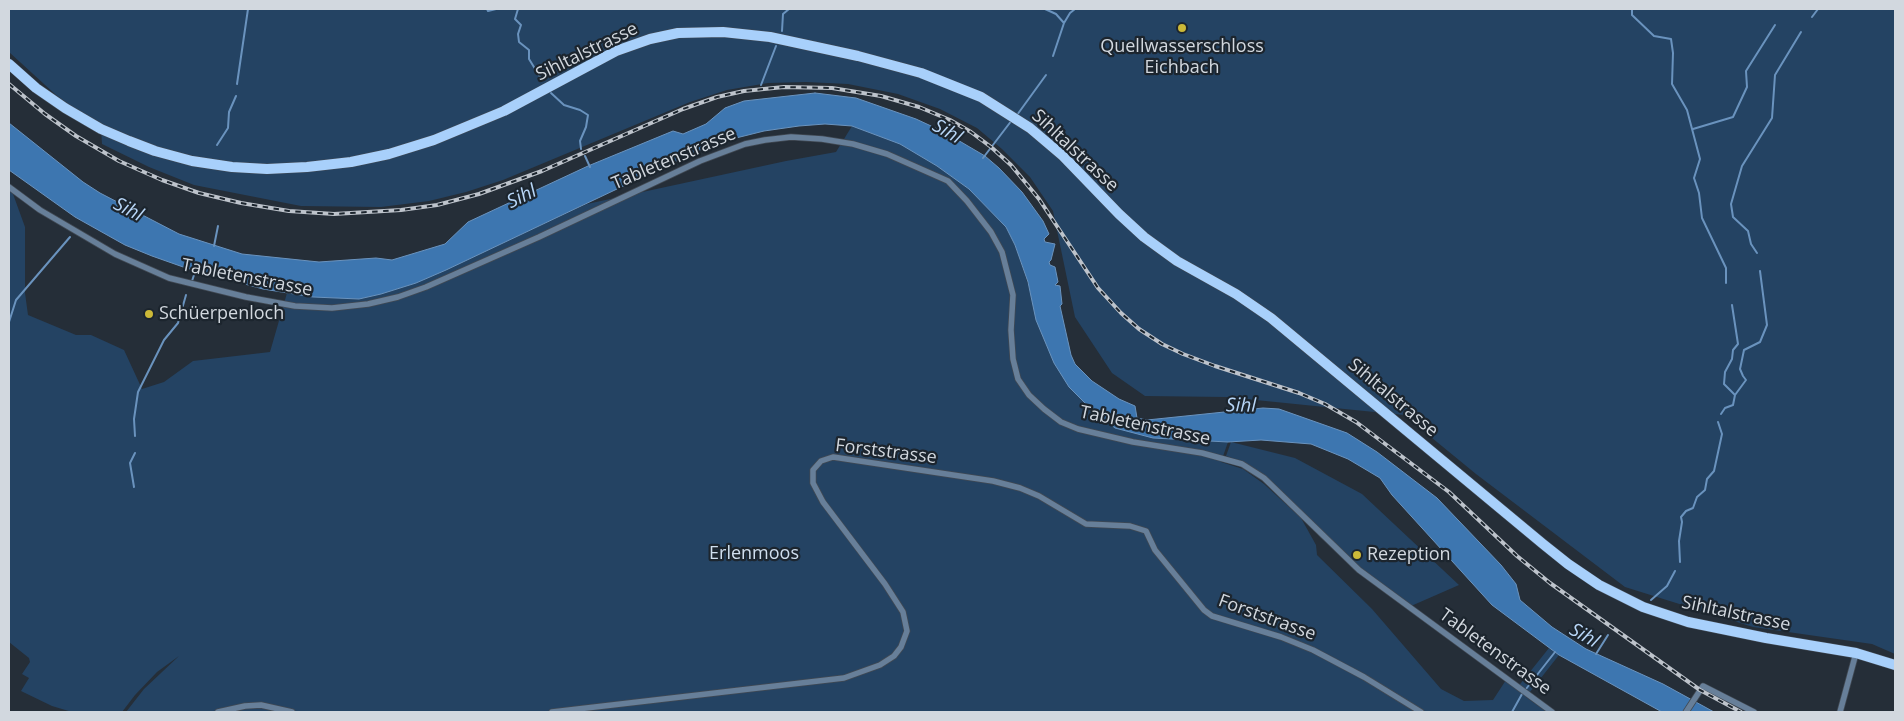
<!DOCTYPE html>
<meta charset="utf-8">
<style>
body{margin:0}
#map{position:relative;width:1904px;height:721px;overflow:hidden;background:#252e38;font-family:"Open Sans",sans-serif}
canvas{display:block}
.frame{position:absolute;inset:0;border:10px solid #d2d8df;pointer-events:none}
</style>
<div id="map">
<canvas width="1904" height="721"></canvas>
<div class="frame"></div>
</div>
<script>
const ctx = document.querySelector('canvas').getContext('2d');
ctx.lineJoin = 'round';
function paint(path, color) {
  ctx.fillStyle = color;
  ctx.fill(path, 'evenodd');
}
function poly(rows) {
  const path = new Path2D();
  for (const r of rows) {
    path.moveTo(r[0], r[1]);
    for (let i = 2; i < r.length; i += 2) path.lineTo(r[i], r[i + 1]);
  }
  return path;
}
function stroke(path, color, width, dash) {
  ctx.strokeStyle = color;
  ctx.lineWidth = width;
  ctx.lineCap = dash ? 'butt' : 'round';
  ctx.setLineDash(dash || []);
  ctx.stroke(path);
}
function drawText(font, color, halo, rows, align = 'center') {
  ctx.font = font + ' "Open Sans",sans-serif';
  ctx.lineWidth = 4.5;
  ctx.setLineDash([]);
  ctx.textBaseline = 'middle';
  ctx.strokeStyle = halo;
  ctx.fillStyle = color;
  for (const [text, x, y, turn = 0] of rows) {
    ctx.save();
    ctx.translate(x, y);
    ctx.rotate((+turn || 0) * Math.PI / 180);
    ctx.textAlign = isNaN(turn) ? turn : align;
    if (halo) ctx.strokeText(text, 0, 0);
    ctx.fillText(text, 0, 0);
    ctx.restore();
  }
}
paint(poly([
 [9,9,1895,9,1895,654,1872,644,1753,627,1625,587,1476,474,1404,415,1226,397,1145,396,1112,373,1075,317,1053,211,1030,177,1002,149,977,128,940,109,898,94,848,84,806,82,768,83,727,90,690,102,503,180,466,192,429,201,381,207,301,206,194,185,149,167,102,144,101,128,56,95,9,52],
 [852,126,900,144,937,166,969,189,1006,227,1015,245,1054,363,1152,438,1228,442,1221,462,1243,469,1264,484,1301,518,1316,545,1317,555,1372,609,1441,689,1464,701,1493,700,1506,680,1517,688,1549,648,1559,655,1526,697,1547,712,126,712,144,689,179,656,157,672,135,695,122,712,72,712,52,706,21,691,29,678,22,674,30,662,29,658,9,642,9,183,25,227,25,293,28,315,76,335,91,335,124,350,142,389,164,382,193,361,270,352,287,293,313,297,359,299,381,294,416,283,587,204,786,161,836,152],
 [1231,442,1295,458,1362,494,1459,585,1411,606,1360,568,1243,462,1226,456]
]), '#244363');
const water = poly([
 [815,93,856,98,916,119,944,132,985,156,999,168,1022,192,1043,221,1049,234,1044,239,1045,242,1055,244,1051,260,1049,262,1050,265,1055,267,1058,282,1055,285,1060,286,1062,304,1060,306,1071,355,1075,364,1092,381,1119,399,1135,406,1137,418,1147,420,1263,408,1279,409,1347,433,1377,452,1437,498,1501,565,1516,584,1520,600,1552,627,1586,649,1663,684,1714,712,1662,712,1559,655,1492,605,1392,495,1380,478,1348,459,1311,444,1261,440,1228,442,1153,438,1115,428,1086,404,1069,387,1054,363,1036,320,1028,282,1015,245,1006,227,969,189,937,166,900,144,852,126,825,124,799,126,764,131,716,143,693,153,446,270,416,283,381,294,359,299,313,297,263,289,186,268,152,256,125,245,75,217,9,170,9,123,83,182,100,193,179,234,242,254,319,262,376,258,392,260,445,244,468,222,588,166,673,131,683,134,706,124,725,108,744,101,815,93]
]);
paint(water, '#3d76b0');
stroke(water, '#6a93be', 1);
stroke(poly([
 [487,9,488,11,496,9],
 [518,9,515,19,521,25,518,34,519,42,529,50,529,59,542,80],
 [1045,9,1056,14,1064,23],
 [1632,9,1632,15,1654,36,1671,39,1673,53,1672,84,1687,110,1700,159,1694,178,1699,193,1702,218,1726,268,1726,283],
 [1812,17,1818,9],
 [782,31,783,14,789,9],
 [1053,56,1064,23,1070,13,1075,9],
 [237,84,248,9],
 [761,85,776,46],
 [551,93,564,105,580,110,588,115,586,127,580,141,581,149],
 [1017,115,1046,75],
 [1693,129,1733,117,1747,87,1746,71,1775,25],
 [217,145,228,128,229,112,236,96],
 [585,156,590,167],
 [983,158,1012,120],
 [214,246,218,226],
 [1757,253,1751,244,1748,231,1733,217,1731,204,1742,166,1772,118,1775,75,1801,32],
 [192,281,196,269],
 [9,322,16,300,70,237],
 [1735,395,1746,380,1743,376,1740,369,1744,350,1760,342,1767,325,1760,271],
 [1721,414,1725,408,1733,405,1735,395,1724,384,1725,372,1732,359,1733,350,1738,344,1732,305],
 [135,436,134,419,138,392,164,340,178,323,186,295],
 [134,487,130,463,135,453],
 [1680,562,1679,541,1682,522,1681,517,1686,511,1693,508,1697,497,1705,490,1707,479,1714,471,1722,434,1718,422],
 [1651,600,1667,586,1675,571],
 [1596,654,1608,635],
 [1526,689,1555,652],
 [1512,712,1522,694]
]), '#6a93be', 2);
const minor = poly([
 [9,187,40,210,115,254,169,278,246,297,295,306,332,308,368,304,398,297,426,287,539,237,700,161,745,144,765,140,791,137,822,139,853,144,887,154,948,181,967,201,991,232,1002,252,1013,295,1011,330,1013,359,1018,379,1029,395,1044,409,1061,422,1078,429,1133,442,1202,453,1242,464,1264,478,1359,570,1552,712],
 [218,712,245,706,261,705,292,712],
 [552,712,844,678,880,665,894,656,901,647,907,631,903,612,885,584,823,502,813,483,813,470,821,461,833,457,993,481,1020,488,1039,496,1086,524,1130,526,1146,531,1155,550,1204,610,1212,616,1281,637,1313,650,1364,677,1421,712],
 [1686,712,1703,686,1754,712],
 [1840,712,1856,653]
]);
const primary = poly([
 [9,64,36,88,65,108,101,129,129,141,155,151,192,161,232,167,267,169,307,167,351,162,389,154,434,140,504,111,616,51,650,39,678,33,723,32,770,37,858,56,921,73,981,97,1030,128,1063,156,1119,214,1144,237,1177,261,1236,294,1271,318,1543,544,1568,564,1599,585,1643,607,1688,622,1766,638,1856,653,1895,665]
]);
stroke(minor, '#414953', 7);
stroke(primary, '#414953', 11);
stroke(minor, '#677f99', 5.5);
stroke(primary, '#a8d0fb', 10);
const rail = poly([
 [9,84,45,114,76,136,119,161,162,180,199,193,241,203,289,211,334,214,401,210,437,205,479,194,542,171,683,109,717,97,744,91,784,87,832,88,881,96,919,107,950,120,971,132,991,147,1011,165,1039,199,1098,288,1121,313,1139,329,1162,344,1183,354,1215,366,1299,393,1325,404,1356,422,1449,492,1517,556,1550,583,1700,690,1741,712]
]);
stroke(rail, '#bdc3cb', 4);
stroke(rail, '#1c252e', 2, [5.5]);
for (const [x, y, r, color] of [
 [1182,28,5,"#ccb938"],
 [149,314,5,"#ccb938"],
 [1357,555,5,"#ccb938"]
]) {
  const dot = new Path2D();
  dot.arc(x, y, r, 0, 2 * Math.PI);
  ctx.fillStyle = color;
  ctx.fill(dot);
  stroke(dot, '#1c252e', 2);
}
drawText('18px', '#d2d8df', '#1c252e', [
 ["Quellwasserschloss",1182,47,"center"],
 ["Eichbach",1182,68,"center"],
 ["Schüerpenloch",159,314],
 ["Rezeption",1367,555]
], 'left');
drawText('18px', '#d2d8df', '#1c252e', [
 ["Sihltalstrasse",587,52,-26],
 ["Sihltalstrasse",1075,151,43],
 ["Tabletenstrasse",674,159,-23],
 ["Tabletenstrasse",247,278,11],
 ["Sihltalstrasse",1393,398,40],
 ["Tabletenstrasse",1145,426,12],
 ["Forststrasse",886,452,7],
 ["Sihltalstrasse",1736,614,12],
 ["Forststrasse",1267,618,20],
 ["Tabletenstrasse",1495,652,36]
]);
drawText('18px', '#d0dfef', '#1c252e', [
 ["Erlenmoos",754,554]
]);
drawText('italic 19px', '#b8d6f7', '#1c252e', [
 ["Sihl",947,132,30],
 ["Sihl",522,197,-26],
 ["Sihl",128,210,27],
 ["Sihl",1241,406,1],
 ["Sihl",1584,636,30]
]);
</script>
